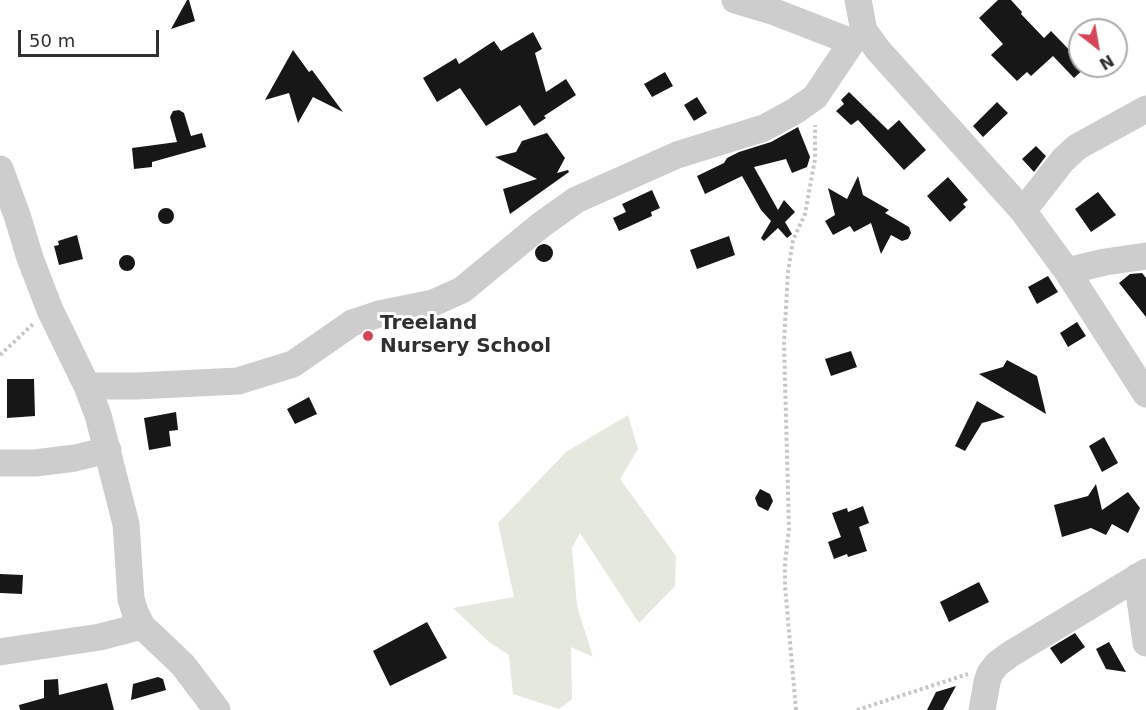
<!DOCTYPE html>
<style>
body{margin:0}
#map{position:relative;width:1146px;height:710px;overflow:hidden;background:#fff;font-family:"DejaVu Sans",sans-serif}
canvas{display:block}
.north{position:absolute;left:1068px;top:18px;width:60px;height:60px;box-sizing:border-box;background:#fff;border:2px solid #acacac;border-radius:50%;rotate:149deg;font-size:16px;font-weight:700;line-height:24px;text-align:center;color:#303030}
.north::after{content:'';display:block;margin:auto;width:21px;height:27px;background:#d44558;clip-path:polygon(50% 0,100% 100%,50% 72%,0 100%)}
.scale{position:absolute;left:18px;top:30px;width:141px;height:27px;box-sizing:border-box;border:3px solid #303030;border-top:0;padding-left:8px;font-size:18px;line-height:21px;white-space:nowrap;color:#303030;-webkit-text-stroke:4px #fff;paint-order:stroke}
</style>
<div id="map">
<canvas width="1146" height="710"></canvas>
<div class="north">N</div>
<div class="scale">50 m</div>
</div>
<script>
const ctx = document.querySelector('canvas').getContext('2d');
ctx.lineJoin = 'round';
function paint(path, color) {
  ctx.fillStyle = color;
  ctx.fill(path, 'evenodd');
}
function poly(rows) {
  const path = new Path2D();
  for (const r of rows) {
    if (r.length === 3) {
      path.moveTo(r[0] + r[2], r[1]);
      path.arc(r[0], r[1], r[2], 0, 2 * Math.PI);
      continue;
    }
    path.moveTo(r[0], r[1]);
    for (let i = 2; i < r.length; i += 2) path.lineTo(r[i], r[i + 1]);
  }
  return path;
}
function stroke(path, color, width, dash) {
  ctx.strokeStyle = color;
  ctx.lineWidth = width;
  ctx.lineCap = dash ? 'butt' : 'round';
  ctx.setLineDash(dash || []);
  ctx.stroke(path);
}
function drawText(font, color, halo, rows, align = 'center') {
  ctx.font = font + ' "DejaVu Sans",sans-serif';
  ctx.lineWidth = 6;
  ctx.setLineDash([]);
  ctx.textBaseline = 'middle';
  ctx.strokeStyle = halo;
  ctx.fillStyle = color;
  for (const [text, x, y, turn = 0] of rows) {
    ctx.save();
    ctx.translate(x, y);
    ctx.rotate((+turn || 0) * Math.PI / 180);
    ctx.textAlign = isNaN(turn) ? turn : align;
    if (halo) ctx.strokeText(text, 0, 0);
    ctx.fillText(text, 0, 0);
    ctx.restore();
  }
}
paint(poly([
 [628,415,638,449,620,479,676,556,675,586,639,623,580,533,572,548,577,606,593,657,571,647,572,699,559,709,513,694,509,655,489,642,453,608,514,597,498,523,566,452]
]), '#e4e8dd');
paint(poly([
 [187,0,189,0,195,21,171,29],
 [998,0,1011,0,1022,12,1021,14,1044,38,1051,31,1080,61,1080,66,1086,67,1074,78,1053,56,1031,76,1027,72,1017,81,991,55,1003,44,979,18],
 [533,32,542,49,535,53,546,92,566,79,576,95,544,116,546,118,534,126,520,105,486,126,460,88,437,102,423,78,456,58,459,64,494,41,501,51],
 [293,50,309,72,312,70,343,112,313,97,298,123,289,93,265,100],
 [665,72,673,86,652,97,644,84],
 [849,92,888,130,899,120,926,150,904,170,858,120,851,125,836,111,844,104,841,100],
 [697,97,707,113,694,121,684,105],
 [997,102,1008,113,983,137,973,126],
 [179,110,184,113,191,136,202,133,206,147,152,162,152,167,134,169,132,148,177,142,170,117,173,111],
 [798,127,810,157,807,167,792,173,786,159,754,167,778,210,784,200,795,212,785,222,792,234,787,238,778,228,764,241,761,238,771,221,761,210,742,176,705,194,697,176,724,163,727,158,739,152,771,142],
 [547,133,565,158,557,173,568,170,569,172,510,214,503,189,537,179,495,157,516,152,522,141],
 [1036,146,1046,156,1034,172,1022,159],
 [858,176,863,195,889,210,885,213,909,227,911,233,908,239,902,241,891,235,881,254,871,223,854,232,850,226,833,235,825,221,835,215,828,188,847,199],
 [948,177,968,200,963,204,966,207,950,222,927,196],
 [652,190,660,208,651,212,652,216,619,231,613,218,626,212,622,204],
 [1098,192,1116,215,1091,232,1075,209],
 [166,216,8],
 [77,235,83,259,59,265,54,246,59,245,58,241],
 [729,236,735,255,697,269,690,250],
 [544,253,9],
 [127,263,8],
 [1142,273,1146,278,1146,317,1119,283,1130,274],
 [1048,276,1058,292,1037,304,1028,287],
 [1077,322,1086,336,1068,347,1060,333],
 [851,351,857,367,831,376,825,359],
 [1007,360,1037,376,1046,414,979,374,1003,367],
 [7,379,34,379,35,416,7,418],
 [309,397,317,414,295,424,287,409],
 [977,401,1005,417,982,423,965,451,955,446],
 [176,412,178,430,169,431,171,446,149,450,144,418],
 [1104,437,1118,463,1102,472,1089,446],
 [1096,484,1102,510,1128,492,1140,508,1128,533,1112,524,1106,535,1091,528,1062,537,1054,505,1088,496],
 [760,489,770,494,773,501,768,511,758,506,755,498],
 [863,506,869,523,859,527,867,551,848,557,847,554,834,559,828,542,841,537,832,513,847,508,848,512],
 [0,574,23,575,22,594,0,593],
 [979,582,989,602,949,622,940,602],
 [427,622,447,658,390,686,373,651],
 [1075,633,1085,647,1061,664,1050,648],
 [1109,642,1126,672,1106,669,1096,649],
 [158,677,163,679,166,690,131,700,133,684],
 [58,679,59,695,107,683,114,710,20,710,19,705,44,698,44,680],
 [956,686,943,710,927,710,936,692]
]), '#171717');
stroke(poly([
 [0,355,33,324],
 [796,710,785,586,785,563,789,529,784,342,788,272,793,240,805,214,815,159,815,125],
 [857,710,968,674]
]), '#c7c7c7', 4, [3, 3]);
stroke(poly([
 [735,0,772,11,852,42],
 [858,0,864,31,878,50,1023,211,1067,271,1146,394],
 [0,169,17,215,30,258,50,310,87,386,98,415,126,524,131,599,135,612,142,626,183,665,217,710],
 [1023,211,1063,160,1077,147,1146,109],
 [1067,271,1105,262,1146,256],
 [87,386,137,386,238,381,293,364,352,323,379,314,433,303,462,290,541,225,576,200,677,155,764,128,795,111,815,97,852,42,864,31],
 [0,463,35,463,75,458,108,450],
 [1137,577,1146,643],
 [0,652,100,637,142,626],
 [982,710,987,682,990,673,997,664,1009,655,1146,572]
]), '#cdcdcd', 27);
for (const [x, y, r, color] of [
 [368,336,6,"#d44558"]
]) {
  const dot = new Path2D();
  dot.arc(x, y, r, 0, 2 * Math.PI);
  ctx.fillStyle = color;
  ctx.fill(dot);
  stroke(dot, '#fff', 2);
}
drawText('bold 20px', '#303030', '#fff', [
 ["Treeland",380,324],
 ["Nursery School",380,347]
], 'left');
</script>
